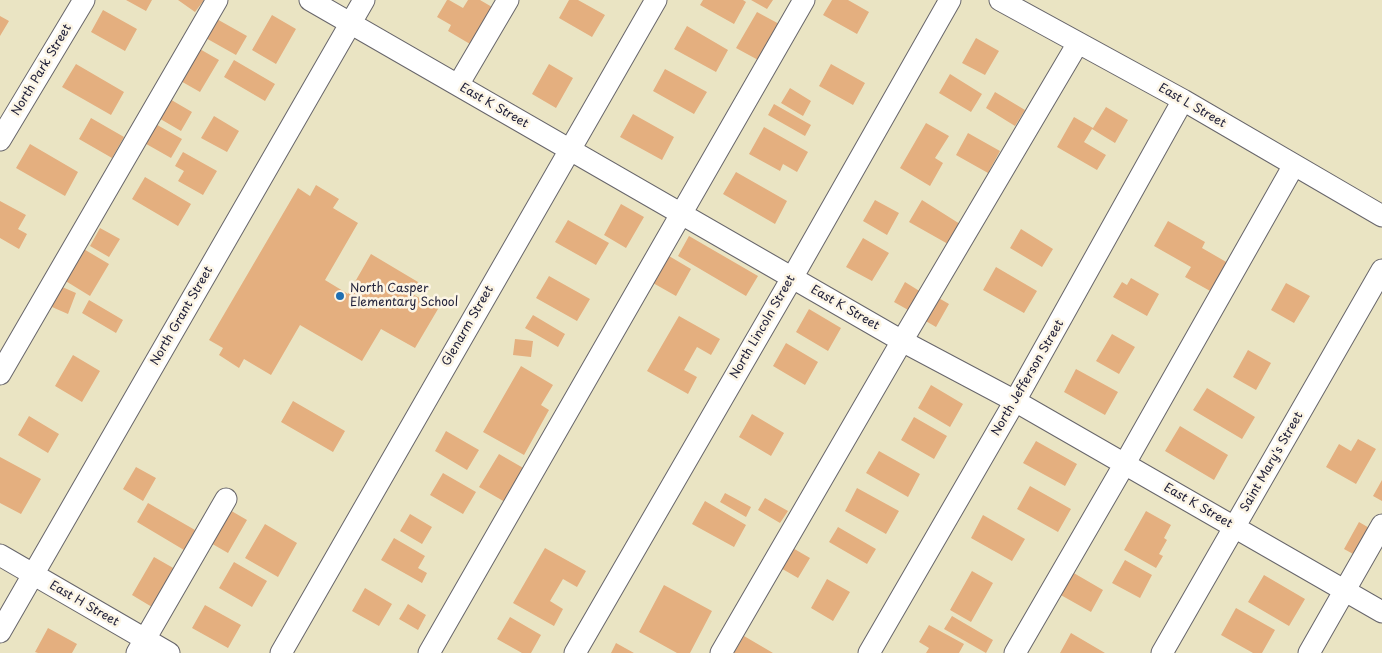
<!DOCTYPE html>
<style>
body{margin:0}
canvas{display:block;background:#eae4c3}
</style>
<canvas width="1382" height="653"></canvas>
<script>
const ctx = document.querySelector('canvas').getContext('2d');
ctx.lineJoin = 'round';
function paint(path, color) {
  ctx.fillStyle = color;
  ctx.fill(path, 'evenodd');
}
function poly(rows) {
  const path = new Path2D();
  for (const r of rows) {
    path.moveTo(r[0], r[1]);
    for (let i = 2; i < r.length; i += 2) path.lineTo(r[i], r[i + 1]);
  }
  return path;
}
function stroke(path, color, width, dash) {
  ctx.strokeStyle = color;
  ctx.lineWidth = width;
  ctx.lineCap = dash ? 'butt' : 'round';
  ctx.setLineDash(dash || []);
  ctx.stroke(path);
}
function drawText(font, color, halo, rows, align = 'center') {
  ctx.font = font + ' "Playpen Sans",sans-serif';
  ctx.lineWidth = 5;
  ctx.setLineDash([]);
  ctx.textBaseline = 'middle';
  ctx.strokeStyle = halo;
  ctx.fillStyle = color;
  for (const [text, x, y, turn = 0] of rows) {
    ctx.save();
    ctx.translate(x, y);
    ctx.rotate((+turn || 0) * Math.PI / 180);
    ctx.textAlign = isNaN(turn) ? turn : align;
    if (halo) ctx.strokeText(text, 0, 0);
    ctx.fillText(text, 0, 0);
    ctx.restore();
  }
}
paint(poly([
 [126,0,152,0,146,11],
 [178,0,204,0,195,12],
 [447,0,449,0,463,8,468,0,480,0,492,7,470,44,448,31,451,25,437,17],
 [569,0,578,0,605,15,592,37,559,18],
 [703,0,743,0,746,2,734,24,700,5],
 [751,0,773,0,767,9],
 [832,0,848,0,869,12,857,34,823,15],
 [103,10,137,29,125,51,91,32],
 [757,12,781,25,760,61,736,48],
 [272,15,296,29,276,64,252,50],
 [0,16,9,21,0,36],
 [215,18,247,36,236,55,204,37],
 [687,26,728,50,716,72,674,49],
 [976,38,999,51,985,75,962,63],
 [198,48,219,60,200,92,179,80],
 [234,60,275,84,265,101,224,77],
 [76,64,124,92,111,115,62,87],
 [549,64,573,78,556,108,532,94],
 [831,64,865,83,853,105,819,86],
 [665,69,707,92,694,114,653,91],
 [950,74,982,94,971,112,939,93],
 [790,88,811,101,803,116,781,103],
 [995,92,1025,110,1015,126,986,108],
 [168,98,192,112,181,131,157,117],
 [774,104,811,125,805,136,768,115],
 [1106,107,1128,120,1115,143,1092,129,1084,142,1106,155,1097,170,1057,147,1074,117,1093,128],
 [633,114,674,137,662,160,620,137],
 [214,116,239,131,227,152,201,138],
 [91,118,124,137,112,158,79,139],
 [152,122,182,139,171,158,141,141],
 [926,123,949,136,935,158,943,163,930,186,900,168],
 [764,127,808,152,797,172,783,164,780,171,749,154],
 [968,133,1000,151,988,173,956,155],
 [30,144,78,172,65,196,16,168],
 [183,152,217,171,203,195,178,181,184,171,175,166],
 [736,172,787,201,775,224,723,194],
 [145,177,191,204,178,226,132,199],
 [316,185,339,199,333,208,358,223,325,280,348,294,371,254,418,282,411,293,438,309,415,348,381,329,362,361,300,325,271,375,244,359,239,368,219,355,223,348,209,340,298,188,310,196],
 [875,200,899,213,887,235,863,221],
 [922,200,960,224,948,244,909,222],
 [0,201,26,215,18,229,27,234,19,249,0,238],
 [621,204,644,217,626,248,604,235],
 [568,220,609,243,596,265,555,242],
 [1168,221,1205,242,1202,248,1228,263,1212,292,1185,277,1191,267,1154,246],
 [100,228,120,239,109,257,90,246],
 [1021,229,1053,249,1042,267,1010,248],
 [689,236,758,276,746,296,678,256],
 [863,238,889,253,872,281,846,267],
 [82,248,109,264,90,296,64,280],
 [669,256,691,269,676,296,653,283],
 [996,267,1037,291,1024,313,983,290],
 [549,276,590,299,577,321,536,298],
 [1131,278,1159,294,1147,316,1113,297,1122,282,1127,285],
 [905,282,921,292,910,311,894,302],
 [1286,283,1310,296,1294,323,1271,310],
 [60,286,76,293,68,314,52,307],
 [937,297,949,304,936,327,924,320],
 [89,300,123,320,116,333,82,313],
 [809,309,841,328,828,351,796,332],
 [533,315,565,334,558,347,525,328],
 [679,316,720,339,711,355,697,347,684,370,697,377,688,394,647,371],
 [1112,334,1135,347,1119,374,1096,361],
 [515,339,533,341,531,357,513,355],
 [786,343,818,362,805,385,773,366],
 [1248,350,1271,363,1256,390,1233,377],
 [73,355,100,371,82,402,55,386],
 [521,366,553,385,541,405,549,410,524,455,483,432],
 [1076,369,1118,392,1105,415,1064,392],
 [931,385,963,404,950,427,918,408],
 [1207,388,1255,417,1242,439,1193,410],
 [293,401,345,431,333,452,281,422],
 [752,414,784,433,771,456,739,437],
 [29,416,59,434,48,453,18,435],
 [914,417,947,436,934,459,901,440],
 [1180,426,1228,455,1214,480,1165,451],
 [446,431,479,450,467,470,435,451],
 [1358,439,1376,449,1356,484,1326,467,1339,444,1351,451],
 [1036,441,1077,464,1065,486,1023,463],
 [879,451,920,474,908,497,866,473],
 [499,454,525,469,505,502,479,487],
 [0,457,41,479,21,514,0,503],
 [136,467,156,478,143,501,123,489],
 [443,473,476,492,463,514,430,495],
 [1382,480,1382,501,1373,496],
 [1030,486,1071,509,1058,532,1017,509],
 [857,488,899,511,886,534,845,511],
 [725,493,751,507,746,517,720,502],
 [765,498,788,511,780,523,758,510],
 [705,501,746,525,734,547,692,524],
 [148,503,195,530,184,550,137,522],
 [228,509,247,520,228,553,209,542],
 [1146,511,1171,525,1164,538,1167,540,1159,554,1163,556,1156,568,1124,550],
 [410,514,432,527,422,544,400,531],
 [983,515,1025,539,1012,561,971,538],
 [1359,522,1371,529,1355,555,1344,549],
 [265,524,297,543,278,577,245,558],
 [838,527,876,549,867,564,829,542],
 [394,538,425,556,418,568,427,573,422,583,381,560],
 [791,547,810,558,798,578,779,567],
 [545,548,586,571,577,587,563,579,550,601,563,609,554,626,513,603],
 [154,557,175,569,152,607,132,595],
 [1125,560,1152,575,1140,598,1112,583],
 [234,562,267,581,252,607,219,588],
 [972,571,993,583,971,622,950,610],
 [1072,572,1103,590,1091,612,1059,594],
 [1264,575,1305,599,1289,626,1248,602],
 [827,579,850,592,833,621,811,608],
 [664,585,712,611,690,653,677,653,639,632],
 [365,588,392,604,379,626,352,611],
 [408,604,426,615,418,630,399,619],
 [205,605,241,625,228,648,192,628],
 [1236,608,1275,630,1262,653,1253,653,1221,635],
 [952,616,993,640,986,653,944,629],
 [510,617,541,635,531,653,522,653,497,639],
 [929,625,964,644,959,653,926,653,929,648,919,642],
 [48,628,77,644,72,653,38,653,35,652],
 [1071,633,1105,653,1060,653],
 [744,636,773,653,734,653],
 [616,643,634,653,611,653]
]), '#e4af7f');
const minor = poly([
 [310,0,902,341,1015,401,1382,612],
 [1000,0,1183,100,1382,216],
 [458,85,508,0],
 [0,140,84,0],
 [0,374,217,0],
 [0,555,169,653],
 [0,632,364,0],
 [137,653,226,499],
 [281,653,656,0],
 [429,653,804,0],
 [575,653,792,278,950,0],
 [721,653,902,341,1078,43],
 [869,653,1015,401,1183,100],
 [1015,653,1124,465,1294,165],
 [1162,653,1382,270],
 [1309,653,1382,525]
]);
stroke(minor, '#68666b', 23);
stroke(minor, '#fff', 21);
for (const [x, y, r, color] of [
 [340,296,5,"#1f6fb2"]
]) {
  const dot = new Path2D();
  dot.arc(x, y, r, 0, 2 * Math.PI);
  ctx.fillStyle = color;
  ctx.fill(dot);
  stroke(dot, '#fcf5e5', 2);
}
drawText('12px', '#22223b', '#fcf5e5', [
 ["North Park Street",42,70,-59],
 ["East K Street",494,106,30],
 ["East L Street",1192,106,30],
 ["East K Street",845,308,30],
 ["North Grant Street",182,316,-60],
 ["Glenarm Street",468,326,-60],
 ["North Lincoln Street",763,327,-60],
 ["North Jefferson Street",1028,378,-60],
 ["Saint Mary's Street",1272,462,-60],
 ["East K Street",1198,506,30],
 ["East H Street",84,604,30]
]);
drawText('12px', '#22223b', '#fcf5e5', [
 ["North Casper",350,289],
 ["Elementary School",350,303]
], 'left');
</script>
